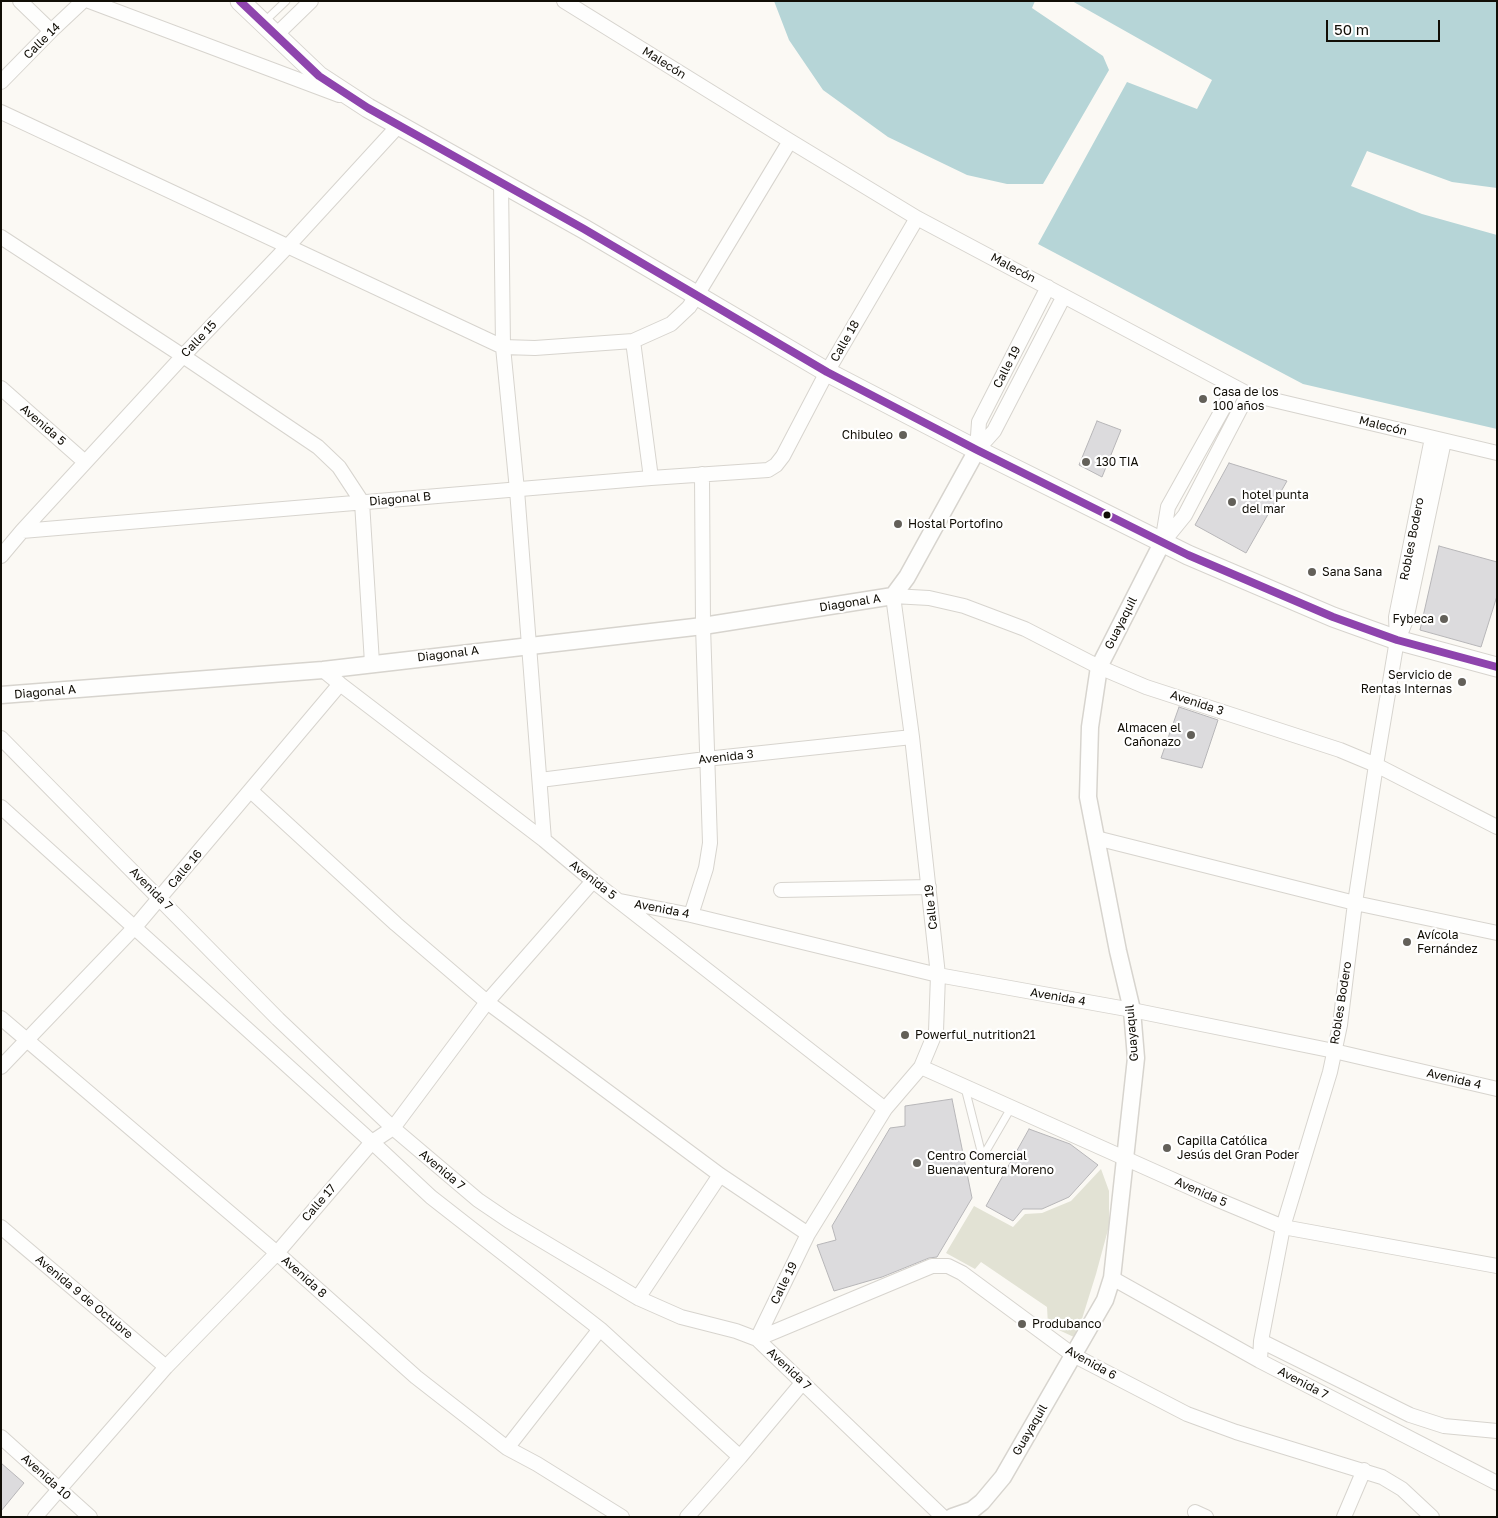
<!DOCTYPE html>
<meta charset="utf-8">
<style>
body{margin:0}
#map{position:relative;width:1498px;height:1518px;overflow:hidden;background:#fbf9f4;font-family:"Golos Text",sans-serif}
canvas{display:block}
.frame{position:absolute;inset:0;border:2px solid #110e06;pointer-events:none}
.scale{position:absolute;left:1326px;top:20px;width:114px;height:22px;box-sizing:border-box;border:2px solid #110e06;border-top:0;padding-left:6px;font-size:15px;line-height:18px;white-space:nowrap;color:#110e06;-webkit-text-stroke:4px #fff;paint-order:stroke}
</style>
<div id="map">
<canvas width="1498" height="1518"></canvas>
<div class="frame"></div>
<div class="scale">50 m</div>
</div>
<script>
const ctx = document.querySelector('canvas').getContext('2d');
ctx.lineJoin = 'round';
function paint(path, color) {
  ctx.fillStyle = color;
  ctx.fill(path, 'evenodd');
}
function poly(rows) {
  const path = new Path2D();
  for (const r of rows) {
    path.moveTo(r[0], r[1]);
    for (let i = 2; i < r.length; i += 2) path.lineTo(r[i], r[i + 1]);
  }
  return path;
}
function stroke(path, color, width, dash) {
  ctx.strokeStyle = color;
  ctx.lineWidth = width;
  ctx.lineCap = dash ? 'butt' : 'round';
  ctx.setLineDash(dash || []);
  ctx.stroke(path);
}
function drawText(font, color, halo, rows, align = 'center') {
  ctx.font = font + ' "Golos Text",sans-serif';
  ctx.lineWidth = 4.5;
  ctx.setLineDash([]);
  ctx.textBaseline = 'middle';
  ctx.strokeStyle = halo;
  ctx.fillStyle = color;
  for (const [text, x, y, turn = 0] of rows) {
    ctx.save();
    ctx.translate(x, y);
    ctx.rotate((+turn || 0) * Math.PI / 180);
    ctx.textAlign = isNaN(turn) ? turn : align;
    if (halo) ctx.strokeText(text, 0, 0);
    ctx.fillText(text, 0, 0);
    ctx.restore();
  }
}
paint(poly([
 [1101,1169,1109,1191,1109,1226,1096,1274,1076,1338,1048,1325,1047,1307,981,1262,975,1269,946,1253,974,1206,1013,1227,1025,1214,1042,1213,1071,1201]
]), '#e2e2d4');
paint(poly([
 [774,1,1035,1,1032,8,1103,56,1109,70,1043,184,1007,184,967,175,888,137,823,90,789,40],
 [1072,1,1497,1,1497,188,1452,182,1367,151,1351,186,1422,214,1497,235,1497,429,1303,384,1038,244,1127,82,1197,109,1212,80]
]), '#b6d5d7');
const building = poly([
 [1097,421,1121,430,1102,477,1079,465,1097,421],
 [1229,463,1287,481,1246,553,1195,525,1229,463],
 [1439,546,1497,562,1497,596,1481,647,1420,630,1439,546],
 [1179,707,1218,720,1202,768,1161,758,1179,707],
 [952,1099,972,1198,937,1257,929,1258,882,1277,834,1291,817,1245,836,1240,832,1226,890,1128,905,1126,905,1106,952,1099],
 [1029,1129,1070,1144,1098,1165,1069,1197,1042,1209,1023,1209,1013,1221,986,1206,1029,1129],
 [1,1463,24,1483,1,1511,1,1463]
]);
paint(building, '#dcdbdd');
stroke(building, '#b7b6b8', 1);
const service = poly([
 [265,21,286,1],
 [965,1088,981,1151,982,1153,986,1151,1011,1108]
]);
const minor = poly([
 [20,1,51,31],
 [89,1,339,95],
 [564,1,790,141,917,218,1248,394,1497,453],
 [275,36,311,1],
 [1,82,51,31,83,1],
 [1,112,503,347,535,348,633,341,671,324,689,307,697,295,790,141],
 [501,182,503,347,517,490,544,840],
 [1,237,183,356,318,447,339,467,362,502,372,663],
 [633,341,651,478],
 [1,388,85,462],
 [977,450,979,422,1048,287],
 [977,450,994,431,1064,296],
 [22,531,651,478,768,470,776,465,783,456,827,372,917,218],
 [1163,542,1185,515,1248,394],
 [1162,543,1168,507,1235,387],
 [1,556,22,531,183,356,288,246,399,125],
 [1399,637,1406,620,1444,441],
 [323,670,340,684,544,840,593,881,885,1109],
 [1,738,278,1019,393,1128,478,1200,509,1221,638,1298,681,1317,736,1331,757,1339,943,1517],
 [540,780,706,759,912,737],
 [251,791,396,924,487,1002,720,1175,808,1234],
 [1,807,372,1142,431,1197,600,1329,740,1457],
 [1096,838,1355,903,1497,933],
 [781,890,929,887],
 [620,901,691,915,938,975,1132,1010,1334,1051,1497,1089],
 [691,915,706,868,710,843,703,626,702,474],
 [1,1018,277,1253,416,1377,507,1448,537,1464,622,1517],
 [1,1067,135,927,340,684],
 [921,1067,1216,1199,1283,1227,1497,1266],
 [1,1227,166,1367],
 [1112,1278,1260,1361,1497,1483],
 [638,1298,720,1175],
 [757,1339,808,1234,885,1109,921,1067,936,1031,938,975,912,737,893,596,929,598,964,606,1025,629,1099,667,1146,687,1340,750,1376,765,1497,827],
 [757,1339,932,1266,948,1266,962,1273,1073,1355,1187,1414,1236,1432,1382,1477,1402,1489,1432,1517],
 [1261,1341,1410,1415,1444,1426,1497,1431],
 [1260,1361,1261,1341,1283,1227,1330,1072,1340,1025,1355,903,1376,765,1397,640,1396,617,1432,438],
 [1,1437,90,1517],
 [507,1448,600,1329],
 [1195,1512,1206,1517],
 [35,1517,166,1367,277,1253,372,1142,393,1128,487,1002,593,881],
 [687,1517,740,1457,803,1382],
 [1344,1517,1364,1470]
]);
const tertiary = poly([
 [1,695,323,670,703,626,893,596,907,577,977,450],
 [952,1517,972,1510,982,1502,1003,1477,1105,1300,1112,1278,1136,1058,1132,1010,1118,951,1088,797,1090,727,1099,667,1162,543]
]);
const secondary = poly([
 [240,1,319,76,368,108,584,229,827,372,977,450,1188,555,1333,617,1397,640,1497,667]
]);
stroke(service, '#d7d4ce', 9);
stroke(minor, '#d7d4ce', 16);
stroke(tertiary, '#d7d4ce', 19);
stroke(secondary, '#d7d4ce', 21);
stroke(service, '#fefefd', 7);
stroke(minor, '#fefefd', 14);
stroke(tertiary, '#fefefd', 16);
stroke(secondary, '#fefefd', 19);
stroke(poly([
 [240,1,319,76,368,108,584,229,827,372,977,450,1188,555,1333,617,1397,640,1497,667]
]), '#8e44ad', 8);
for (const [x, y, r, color] of [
 [1203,399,5,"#636059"],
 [903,435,5,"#636059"],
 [1086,462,5,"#636059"],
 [1232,502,5,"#636059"],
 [1107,515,4.5,"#110e06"],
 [898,524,5,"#636059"],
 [1312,572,5,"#636059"],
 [1444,619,5,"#636059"],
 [1462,682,5,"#636059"],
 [1191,735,5,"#636059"],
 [1407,942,5,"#636059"],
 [905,1035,5,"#636059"],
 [1167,1148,5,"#636059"],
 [917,1163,5,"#636059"],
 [1022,1324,5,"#636059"]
]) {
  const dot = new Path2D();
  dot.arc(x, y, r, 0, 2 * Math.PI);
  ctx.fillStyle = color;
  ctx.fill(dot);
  stroke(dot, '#fff', 2);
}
drawText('12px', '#110e06', '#fff', [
 ["Calle 14",42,41,-45],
 ["Malecón",664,63,32],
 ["Malecón",1013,268,28],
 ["Calle 15",199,339,-46],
 ["Calle 18",845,341,-60],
 ["Calle 19",1007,367,-63],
 ["Avenida 5",43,425,41],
 ["Malecón",1383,426,14],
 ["Diagonal B",400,499,-5],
 ["Robles Bodero",1412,539,-79],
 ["Diagonal A",850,603,-9],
 ["Guayaquil",1121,623,-63],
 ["Diagonal A",448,654,-7],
 ["Diagonal A",45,692,-5],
 ["Avenida 3",1197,703,18],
 ["Avenida 3",726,757,-6],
 ["Calle 16",185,869,-50],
 ["Avenida 5",593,880,38],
 ["Avenida 7",151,889,45],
 ["Calle 19",931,907,-96],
 ["Avenida 4",662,909,11],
 ["Avenida 4",1058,997,10],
 ["Robles Bodero",1341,1003,-81],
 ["Guayaquil",1132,1033,-95],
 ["Avenida 4",1454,1079,13],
 ["Avenida 7",442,1170,40],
 ["Avenida 5",1201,1192,24],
 ["Calle 17",319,1203,-49],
 ["Avenida 8",304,1277,42],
 ["Calle 19",784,1283,-64],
 ["Avenida 9 de Octubre",84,1297,40],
 ["Avenida 6",1091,1363,29],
 ["Avenida 7",789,1369,43],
 ["Avenida 7",1303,1383,28],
 ["Guayaquil",1030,1430,-60],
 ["Avenida 10",46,1477,42]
]);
drawText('12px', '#110e06', '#fff', [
 ["Casa de los",1213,392],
 ["100 años",1213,406],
 ["Chibuleo",893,435,"right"],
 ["130 TIA",1096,462],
 ["hotel punta",1242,495],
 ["del mar",1242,509],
 ["Hostal Portofino",908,524],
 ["Sana Sana",1322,572],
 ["Fybeca",1434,619,"right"],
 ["Servicio de",1452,675,"right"],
 ["Rentas Internas",1452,689,"right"],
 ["Almacen el",1181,728,"right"],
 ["Cañonazo",1181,742,"right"],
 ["Avícola",1417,935],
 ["Fernández",1417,949],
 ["Powerful_nutrition21",915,1035],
 ["Capilla Católica",1177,1141],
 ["Jesús del Gran Poder",1177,1155],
 ["Centro Comercial",927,1156],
 ["Buenaventura Moreno",927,1170],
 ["Produbanco",1032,1324]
], 'left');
</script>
